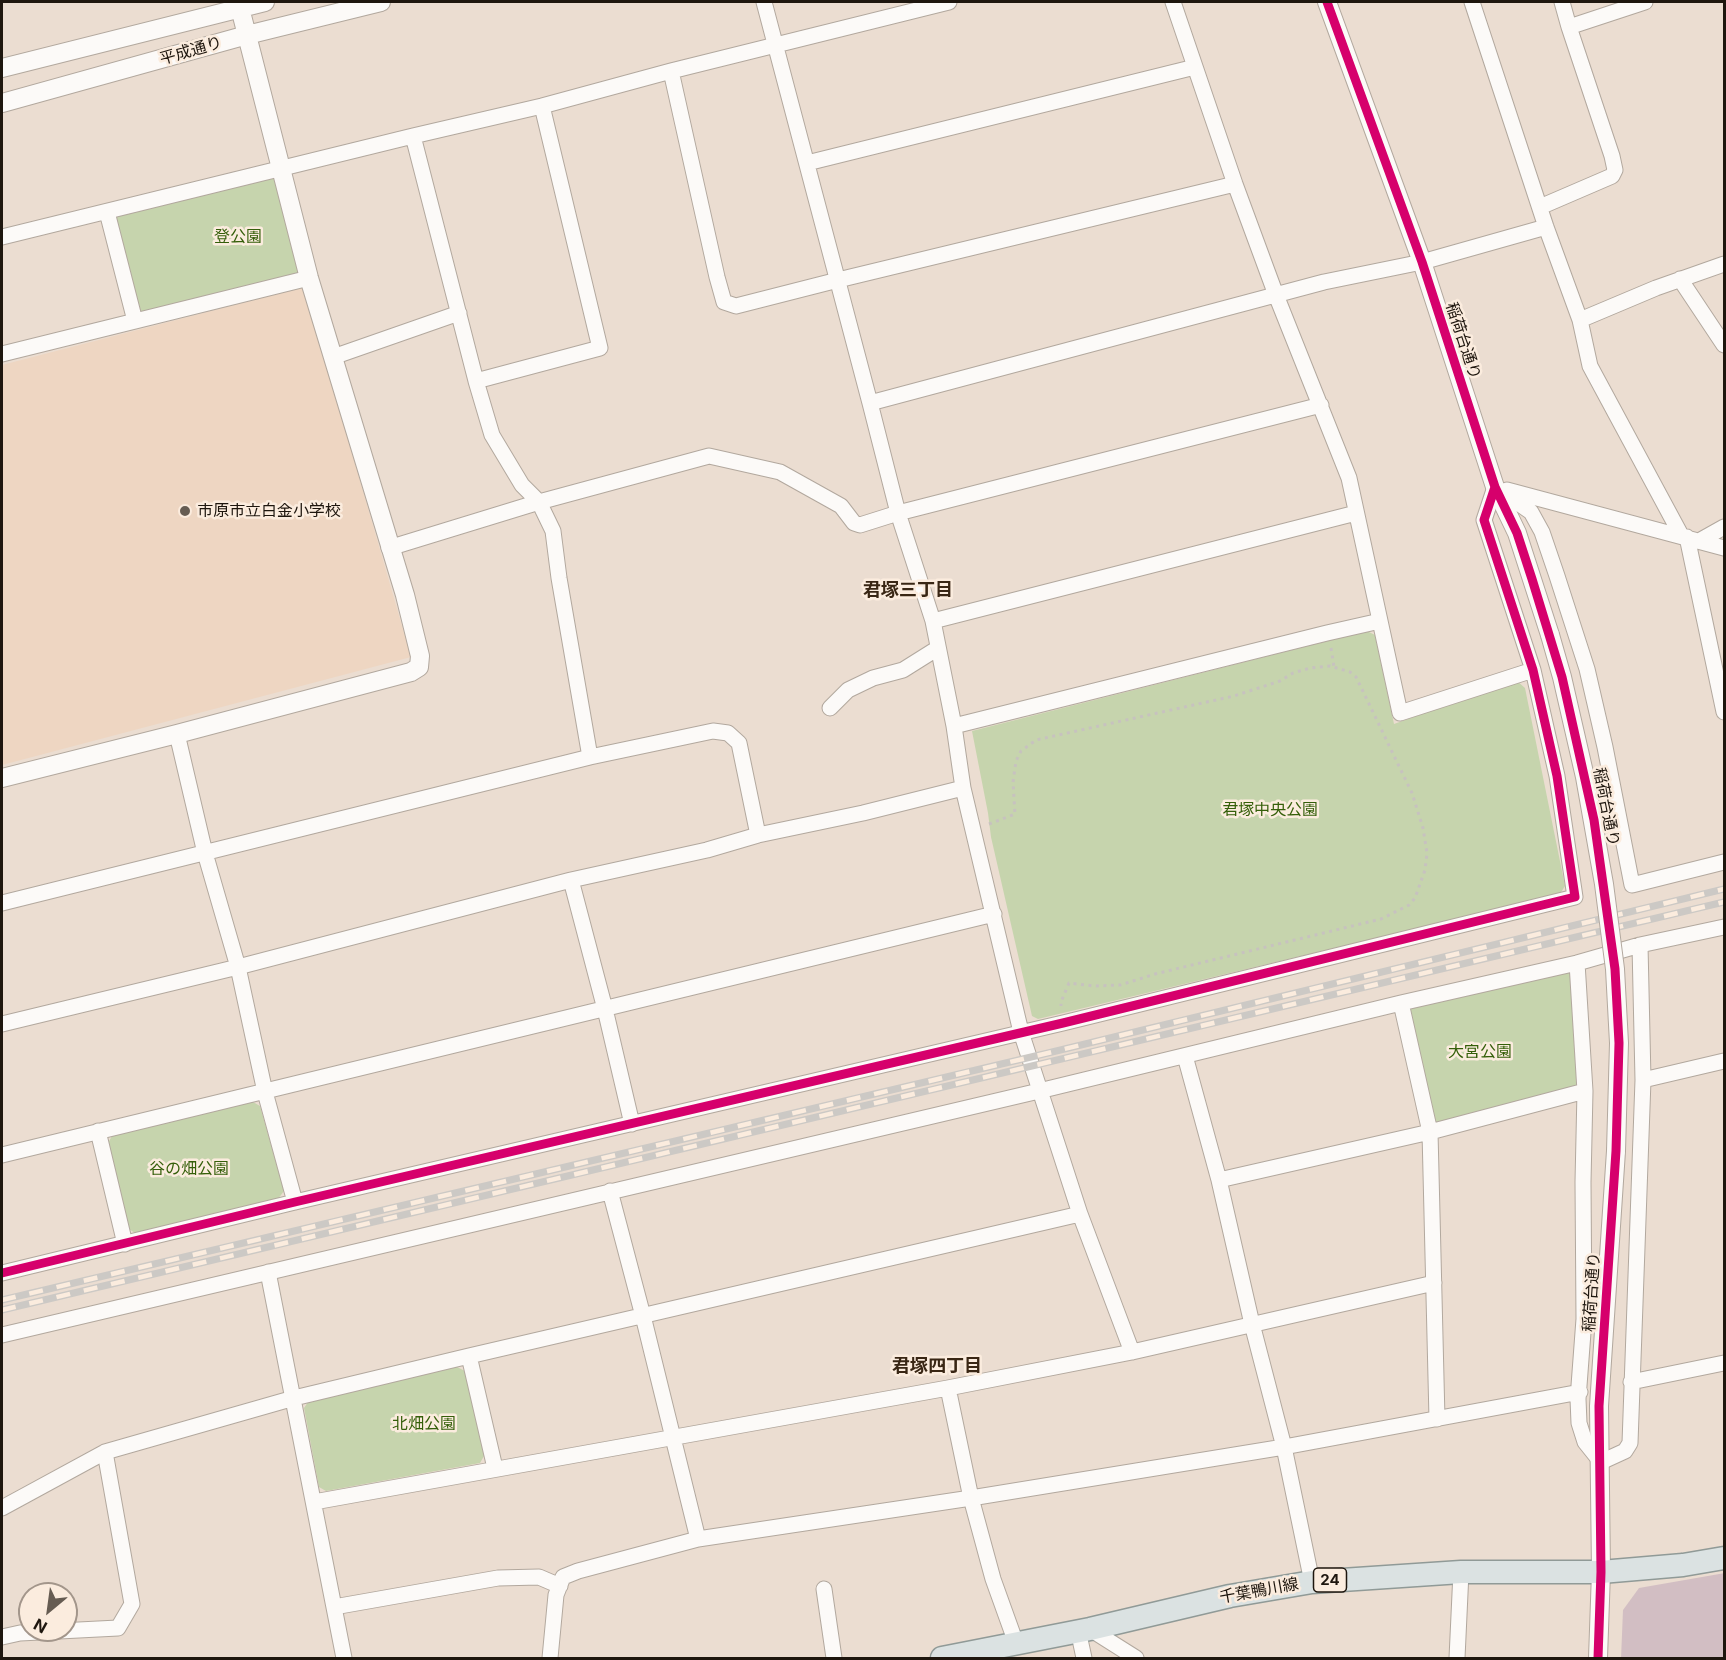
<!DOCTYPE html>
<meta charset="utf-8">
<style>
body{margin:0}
#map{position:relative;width:1726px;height:1660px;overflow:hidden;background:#ebddd1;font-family:Inter,sans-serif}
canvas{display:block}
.frame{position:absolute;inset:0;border:3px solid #1e160e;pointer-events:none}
.north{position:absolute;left:18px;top:1582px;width:60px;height:60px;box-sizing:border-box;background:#fbecde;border:2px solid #a3968b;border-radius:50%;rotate:209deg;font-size:16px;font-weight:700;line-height:24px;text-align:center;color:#1e160e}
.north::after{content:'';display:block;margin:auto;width:21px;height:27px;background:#665c52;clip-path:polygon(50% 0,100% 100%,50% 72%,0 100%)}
</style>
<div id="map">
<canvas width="1726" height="1660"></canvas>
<div class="frame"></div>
<div class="north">N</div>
</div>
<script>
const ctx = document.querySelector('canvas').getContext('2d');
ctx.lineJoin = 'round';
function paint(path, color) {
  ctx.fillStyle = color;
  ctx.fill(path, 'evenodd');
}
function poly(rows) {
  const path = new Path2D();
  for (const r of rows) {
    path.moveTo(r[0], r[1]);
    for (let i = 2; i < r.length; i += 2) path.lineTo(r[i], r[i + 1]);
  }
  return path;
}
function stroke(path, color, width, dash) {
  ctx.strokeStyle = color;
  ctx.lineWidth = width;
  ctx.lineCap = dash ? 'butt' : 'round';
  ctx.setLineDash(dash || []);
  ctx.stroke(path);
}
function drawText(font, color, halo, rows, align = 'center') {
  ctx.font = font + ' Inter,"Noto Sans JP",sans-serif';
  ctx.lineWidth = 5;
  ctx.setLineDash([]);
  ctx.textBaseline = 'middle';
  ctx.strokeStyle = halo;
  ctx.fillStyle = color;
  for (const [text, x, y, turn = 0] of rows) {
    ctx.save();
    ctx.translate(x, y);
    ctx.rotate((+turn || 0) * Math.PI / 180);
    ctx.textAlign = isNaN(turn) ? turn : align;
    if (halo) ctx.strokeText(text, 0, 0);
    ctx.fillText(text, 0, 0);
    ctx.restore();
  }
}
paint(poly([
 [304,287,411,657,2,765,2,365]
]), '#eed6c2');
paint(poly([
 [282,168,309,278,135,321,107,212],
 [1367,631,1375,635,1394,724,1516,680,1525,688,1565,886,1560,894,1038,1019,1032,1016,991,837,988,813,972,731],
 [1577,963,1585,1091,1430,1132,1401,1003],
 [253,1102,260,1106,284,1191,278,1199,135,1233,129,1229,108,1143,112,1136],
 [457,1367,465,1371,484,1456,480,1463,326,1491,319,1487,304,1408,308,1402]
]), '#c6d4ad');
paint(poly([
 [1725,1573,1725,1659,1621,1659,1623,1610,1639,1588]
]), '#d2bec3');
const minor = poly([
 [764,2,870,403,898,513,933,621,954,726,963,788,1021,1032,1080,1214,1132,1352],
 [1173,2,1235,184,1276,295,1349,478,1400,713,1533,670],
 [1472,2,1546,227,1580,320,1590,366,1681,535],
 [1562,2,1569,27,1645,2],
 [671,71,717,277,724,302,736,306,838,280,1235,184],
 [542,106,600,348,476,381,492,435,522,485,539,502,553,531,559,578,590,757],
 [413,136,476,381],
 [807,163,1195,67],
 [1540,207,1612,176,1615,170,1612,156,1569,27],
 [107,212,135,321],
 [2,237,413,136,542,106,671,71,949,2],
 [1680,279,1724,345],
 [1580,320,1656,288,1724,264],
 [2,354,309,278],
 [333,357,459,313],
 [870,403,1324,282,1422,262,1546,227],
 [1495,487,1531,512,1542,532,1557,576,1587,669,1605,747,1632,885,1724,862],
 [1507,490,1724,548],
 [1687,537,1724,712],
 [1699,541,1724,527],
 [389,548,539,502,709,456,780,472,841,506,854,523,860,525,898,513,1321,405],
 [933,621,1356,513],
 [830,708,848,690,873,678,903,670,938,648],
 [954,726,1327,633,1380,621],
 [177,734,205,853,238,967,265,1092,295,1202],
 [571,880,605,1009,632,1124],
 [2,903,590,757,713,731,728,733,739,743,758,835],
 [1577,963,1585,1091,1583,1182,1584,1319,1578,1399,1579,1423,1585,1442,1601,1462,1625,1451,1630,1443,1643,1080,1640,945],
 [1401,1003,1430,1132,1437,1419],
 [2,1024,238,967,571,880,707,850,758,835,863,813,963,788],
 [1185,1056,1219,1180,1252,1324,1284,1447,1312,1582],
 [1643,1080,1724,1061],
 [98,1131,125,1244],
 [2,1155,994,914],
 [1219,1180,1430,1132,1585,1091],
 [610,1191,643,1316,698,1539],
 [268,1272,344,1658],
 [2,1273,295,1202,1063,1023,1575,897,1557,776,1533,670,1484,520,1495,487],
 [2,1335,1039,1091,1401,1003,1577,963,1640,945,1724,927],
 [469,1356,495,1468],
 [1631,1382,1724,1363],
 [948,1388,971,1498,993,1579,1016,1643],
 [314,1502,948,1388,1132,1352,1434,1283],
 [2,1508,105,1452,294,1398,469,1356,1080,1214],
 [824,1589,834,1658],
 [334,1607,498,1578,539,1577,560,1586],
 [1090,1629,1136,1658],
 [1078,1630,1084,1658],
 [2,1637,20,1633,118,1628,132,1604,105,1452],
 [550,1658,556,1595,563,1577,578,1571,698,1539,971,1498,1284,1447,1580,1392],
 [1457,1658,1461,1572]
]);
const tertiary = poly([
 [1327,2,1422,262,1495,487,1517,533,1550,635],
 [2,68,265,2],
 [2,103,247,35,381,2],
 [2,778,177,734,411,672,419,667,420,656,405,595,309,278,240,8],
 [1598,1658,1601,1572,1599,1406,1616,1151]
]);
const primary = poly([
 [942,1658,1090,1629,1230,1596,1312,1582,1461,1572,1601,1572,1683,1565,1724,1558]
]);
stroke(minor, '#b2a89e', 17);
stroke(tertiary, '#b2a89e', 20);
stroke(primary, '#909a97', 25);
stroke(poly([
 [1331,648,1334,667],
 [989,824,1015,814,1013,782,1016,761,1021,751,1036,740,1234,696,1280,681,1293,673,1310,668,1330,666,1350,672,1356,677,1412,793,1423,828,1427,853,1425,870,1415,898,1409,905,1381,919,1155,974,1120,985,1094,986,1069,983,1061,1002,1061,1006]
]), '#c7c2bf', 3, [3, 4.5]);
stroke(minor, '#fcfaf8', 15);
stroke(tertiary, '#fcfaf8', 18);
stroke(primary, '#dbe2e2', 22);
const rail = poly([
 [2,1300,1048,1053,1724,889],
 [2,1310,1724,902]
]);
stroke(rail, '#ccc9c5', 7);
stroke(rail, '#fbecde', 4.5, [14]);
const tertiaryBridge = poly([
 [1550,635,1562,677,1585,777,1604,884,1615,969,1619,1043,1616,1151]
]);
stroke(tertiaryBridge, '#b2a89e', 20, []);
stroke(tertiaryBridge, '#fcfaf8', 18);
stroke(poly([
 [1327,2,1422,262,1495,487,1517,533,1532,579,1562,677,1594,820,1615,969,1619,1043,1616,1151,1599,1406,1601,1572,1598,1658],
 [2,1273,295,1202,1063,1023,1575,897,1557,776,1533,670,1484,520,1495,487]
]), '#d6006c', 9);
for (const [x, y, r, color] of [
 [185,511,6,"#665c52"]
]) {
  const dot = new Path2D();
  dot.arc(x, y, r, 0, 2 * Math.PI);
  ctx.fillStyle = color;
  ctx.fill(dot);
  stroke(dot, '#fbecde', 2);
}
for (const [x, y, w] of [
 [1330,1580,33]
]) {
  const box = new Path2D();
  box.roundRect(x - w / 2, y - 12, w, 24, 4.5);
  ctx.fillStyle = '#fbecde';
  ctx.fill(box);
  stroke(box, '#1e160e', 1.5);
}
drawText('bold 15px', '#1e160e', null, [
 ["24",1330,1580]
]);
drawText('16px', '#1e160e', '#fbecde', [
 ["平成通り",191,51,-16],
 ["稲荷台通り",1463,341,72],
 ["稲荷台通り",1606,807,79],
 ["稲荷台通り",1592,1292,-86],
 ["千葉鴨川線",1259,1591,-10]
]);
drawText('16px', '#355f0a', '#fbecde', [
 ["登公園",238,237],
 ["君塚中央公園",1270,810],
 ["大宮公園",1480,1052],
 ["谷の畑公園",189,1169],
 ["北畑公園",424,1424]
]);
drawText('16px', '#1e160e', '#fbecde', [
 ["市原市立白金小学校",197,511]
], 'left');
drawText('bold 18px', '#392614', '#fbecde', [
 ["君塚三丁目",908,591],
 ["君塚四丁目",937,1367]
]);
</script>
